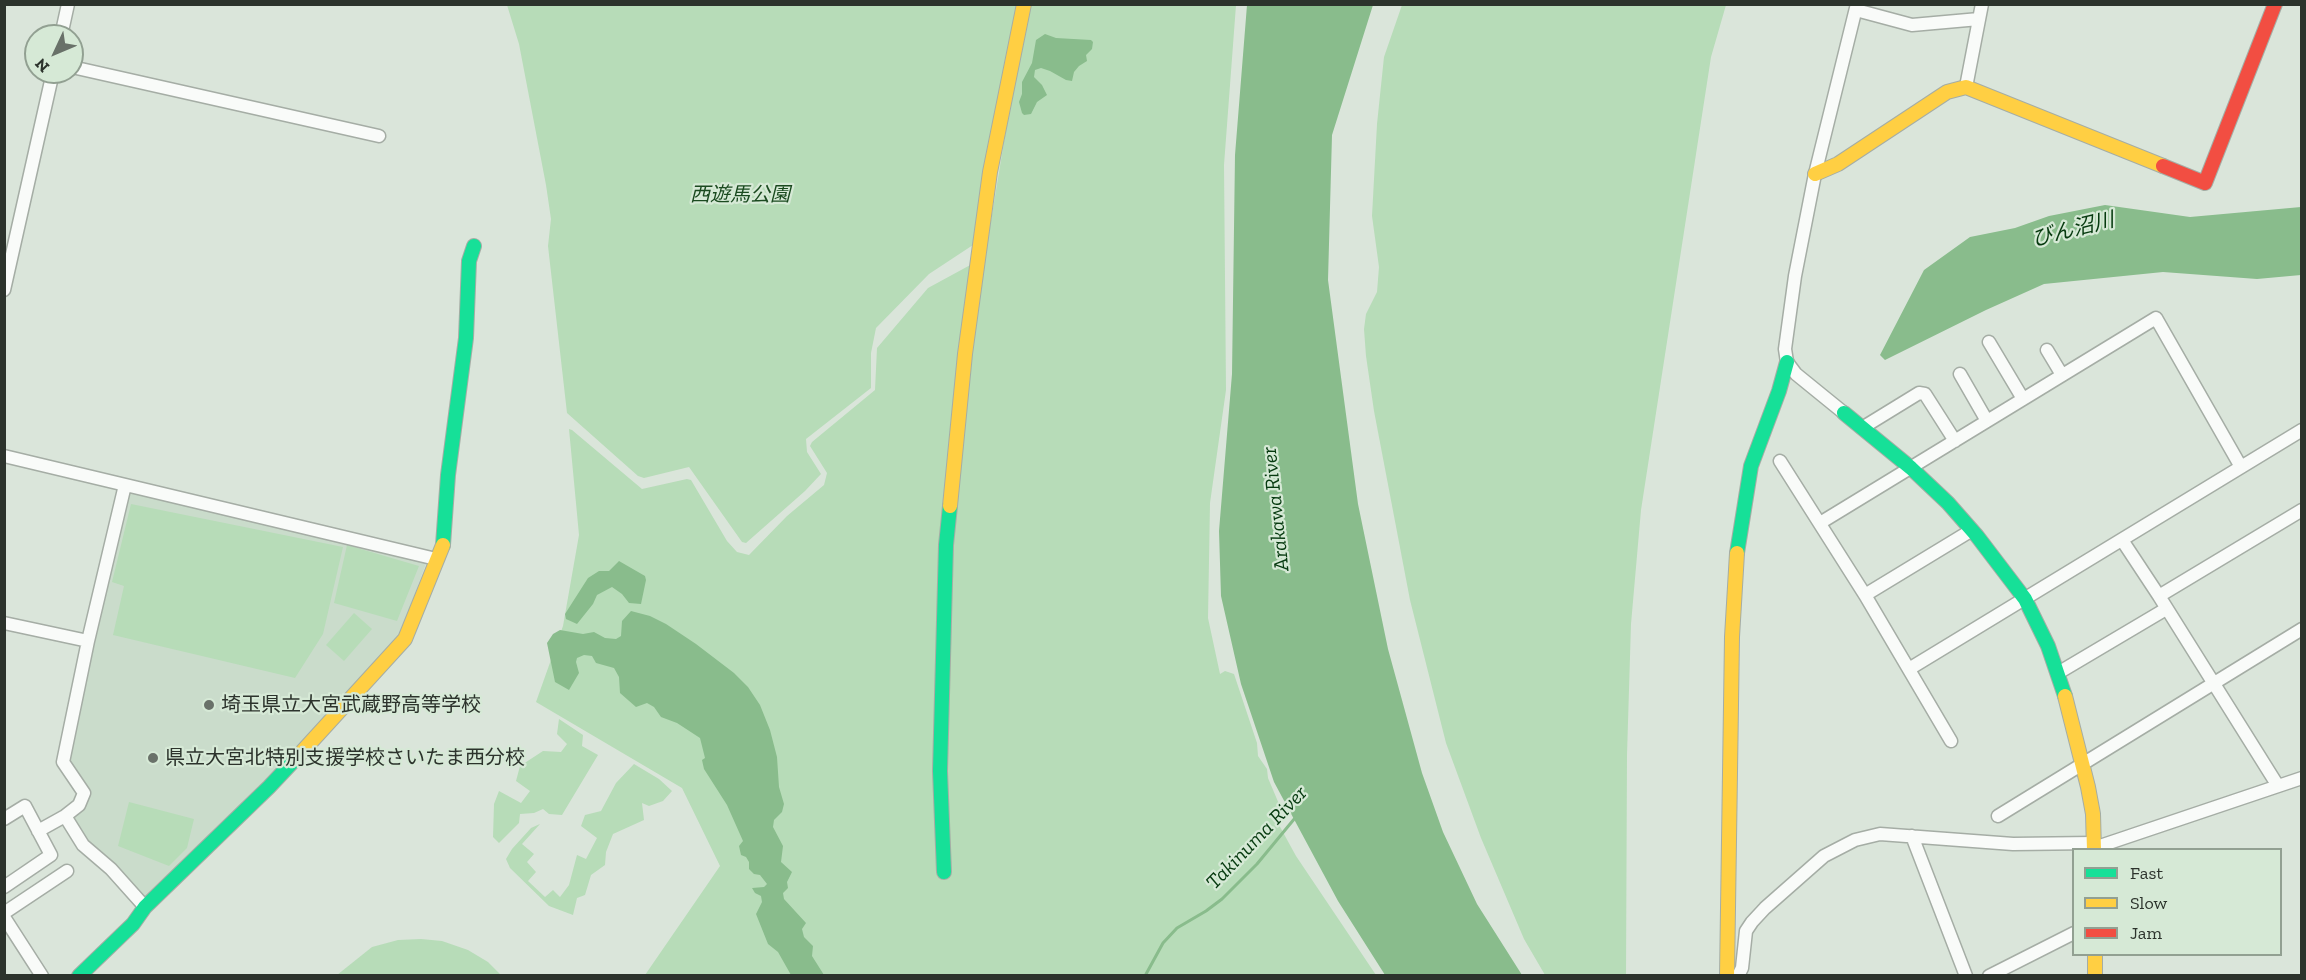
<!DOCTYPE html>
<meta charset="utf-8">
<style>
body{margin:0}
#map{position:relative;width:2306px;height:980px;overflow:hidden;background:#dae5da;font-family:"Zilla Slab",serif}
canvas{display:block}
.frame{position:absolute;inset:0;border:6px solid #2c332c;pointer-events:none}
.legend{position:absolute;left:2072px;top:848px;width:210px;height:108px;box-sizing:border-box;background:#d6e9d6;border:2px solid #92a092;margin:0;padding:8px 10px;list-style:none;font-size:18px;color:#2c332c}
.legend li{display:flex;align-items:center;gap:12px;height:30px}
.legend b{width:30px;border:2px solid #92a092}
.north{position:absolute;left:24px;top:24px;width:60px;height:60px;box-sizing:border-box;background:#d6e9d6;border:2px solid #92a092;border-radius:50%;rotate:226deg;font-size:16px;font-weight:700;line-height:24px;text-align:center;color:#2c332c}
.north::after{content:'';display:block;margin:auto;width:21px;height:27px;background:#697169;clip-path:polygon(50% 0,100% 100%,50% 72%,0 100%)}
</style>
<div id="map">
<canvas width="2306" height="980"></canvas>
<div class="frame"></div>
<ul class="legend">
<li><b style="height:8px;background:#16e098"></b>Fast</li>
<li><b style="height:8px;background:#ffcf43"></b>Slow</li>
<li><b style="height:8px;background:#f24e42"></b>Jam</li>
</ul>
<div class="north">N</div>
</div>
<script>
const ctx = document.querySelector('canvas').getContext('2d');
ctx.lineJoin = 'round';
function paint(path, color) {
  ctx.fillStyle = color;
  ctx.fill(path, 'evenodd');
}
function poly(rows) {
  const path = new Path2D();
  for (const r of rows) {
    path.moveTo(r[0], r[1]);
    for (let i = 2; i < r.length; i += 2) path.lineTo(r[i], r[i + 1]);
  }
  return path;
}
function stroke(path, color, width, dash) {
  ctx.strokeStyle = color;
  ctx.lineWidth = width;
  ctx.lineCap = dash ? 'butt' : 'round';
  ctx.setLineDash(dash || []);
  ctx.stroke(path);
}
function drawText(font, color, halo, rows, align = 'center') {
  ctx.font = font + ' "Zilla Slab","Noto Sans JP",serif';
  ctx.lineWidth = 4.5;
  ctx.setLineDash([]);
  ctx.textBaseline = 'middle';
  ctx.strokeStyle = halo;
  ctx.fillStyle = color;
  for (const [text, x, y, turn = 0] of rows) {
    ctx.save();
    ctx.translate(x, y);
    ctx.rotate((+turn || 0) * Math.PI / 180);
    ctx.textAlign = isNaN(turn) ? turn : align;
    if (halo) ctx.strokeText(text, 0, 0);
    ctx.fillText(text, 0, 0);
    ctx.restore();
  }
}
paint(poly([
 [128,492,427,561,397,642,291,758,143,901,101,851,93,850,71,817,85,805,66,761]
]), '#cadccb');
paint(poly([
 [507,5,1017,5,973,245,929,274,876,328,871,353,871,388,806,439,807,452,821,474,805,491,746,543,742,542,689,467,644,478,638,476,567,413,548,246,551,219,546,185,519,44],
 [1031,5,1236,5,1224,165,1226,390,1210,503,1208,618,1220,674,1225,671,1234,674,1257,743,1258,756,1267,769,1268,778,1279,804,1281,821,1279,825,1296,856,1376,975,645,975,720,866,682,788,536,702,563,626,579,535,569,429,572,430,642,489,687,479,691,480,727,541,737,552,749,555,787,516,824,485,827,473,810,446,812,442,875,390,877,348,928,288,985,257,1014,81],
 [1402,5,1726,5,1711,57,1641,510,1631,624,1627,755,1626,975,1545,975,1524,939,1481,838,1446,743,1410,600,1374,411,1366,356,1364,329,1366,314,1377,292,1379,267,1372,216,1377,124,1384,57],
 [131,504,343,547,323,634,295,678,113,635,124,586,112,582],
 [347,545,419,566,397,621,334,603],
 [354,613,372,629,344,661,326,645],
 [559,719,583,735,582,746,598,755,562,815,549,814,543,809,534,813,520,814,519,823,499,843,493,837,494,804,499,791,521,803,530,791,516,781,520,766,543,751,561,752,567,744,557,734],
 [634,764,659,779,672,791,663,801,649,806,642,803,644,820,613,834,606,852,605,865,591,875,585,895,577,898,573,915,549,906,510,868,506,859,512,849,531,828,540,824,522,844,534,854,527,862,536,872,528,881,545,897,553,890,560,897,569,885,577,855,586,859,597,838,581,826,585,815,601,811,616,783],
 [129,802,194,819,187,848,169,866,118,846],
 [421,939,442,941,468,950,488,962,501,975,337,975,372,947,398,940]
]), '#b7dcb8');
paint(poly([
 [1247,5,1373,5,1332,135,1328,280,1358,504,1388,649,1422,773,1443,832,1477,904,1522,975,1385,975,1338,901,1274,782,1241,684,1221,596,1219,531,1232,374,1235,155],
 [1045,34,1056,38,1091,40,1093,42,1092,49,1086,55,1087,61,1079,66,1074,72,1072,81,1066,80,1050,71,1041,68,1035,70,1034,77,1042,85,1047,95,1037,102,1031,114,1024,115,1022,113,1019,102,1022,94,1022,82,1032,63,1036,40],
 [2105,205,2190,217,2301,207,2301,275,2257,279,2163,272,2044,284,1986,310,1885,360,1880,355,1924,270,1970,237,2015,228,2049,216],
 [619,561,645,576,646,580,641,604,629,603,622,594,612,587,597,595,593,604,577,624,566,619,565,614,588,578,599,571,609,571],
 [631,611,650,616,666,624,696,644,734,673,748,687,760,705,770,730,777,757,779,787,784,804,782,812,774,820,773,827,783,846,781,862,792,872,787,882,788,888,783,893,784,899,806,923,802,929,804,937,813,946,812,956,824,975,791,975,778,952,768,944,756,914,762,902,761,896,755,893,752,888,764,887,767,884,760,875,754,874,749,869,749,862,746,857,741,855,739,846,743,841,727,805,704,769,702,760,705,758,700,738,677,723,661,717,654,707,647,703,636,707,620,693,619,677,614,668,596,663,592,656,584,655,577,658,576,662,579,673,569,690,555,682,547,643,553,634,560,630,583,634,594,632,605,638,616,639,621,636,622,621]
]), '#89bc8c');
stroke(poly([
 [1145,976,1163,943,1177,928,1206,911,1222,899,1257,864,1295,818]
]), '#89bc8c', 3);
const street = poly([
 [1856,10,1912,25,1979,19],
 [61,36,68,4],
 [72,67,379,136],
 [1966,87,1982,4],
 [4,290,53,72],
 [1989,342,2023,399],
 [2047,350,2062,375],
 [1960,374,1987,421],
 [1844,413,1796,374,1787,362,1785,349,1795,276,1815,174,1857,4],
 [1862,428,1919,393,1925,394,1955,441],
 [4,456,436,559],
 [1780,461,1865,595,1951,741],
 [1820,523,2156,318,2241,467],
 [2122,540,2159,596,2278,786],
 [1865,595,1972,530],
 [2159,596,2302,510],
 [4,623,88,641],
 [1909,669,2302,430],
 [2058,673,2166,609],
 [65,816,79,805,84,793,63,762,88,641,125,485],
 [1998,816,2302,629],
 [4,819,25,806,51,855,4,887],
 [38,831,65,816,83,845,111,869,145,907],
 [1912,836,1966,976],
 [2094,848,2302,778],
 [4,913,67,871],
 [4,917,42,976],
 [1738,976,1742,968,1746,931,1752,922,1765,908,1824,856,1855,840,1880,834,2013,844,2094,843],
 [1989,976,2074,933]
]);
const fast = poly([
 [1844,413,1911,468,1948,503,1977,536,2025,599,2048,646,2065,696],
 [443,545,448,475,466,338,469,261,474,246],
 [1737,553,1751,466,1779,391,1787,362],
 [944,872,940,771,946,545,950,506],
 [79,976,133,924,145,907,269,787,301,753]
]);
const slow = poly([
 [1815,174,1838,164,1947,92,1966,87,2163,166],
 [950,506,965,354,990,172,1024,4],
 [2065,696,2088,787,2093,814,2094,850],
 [301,753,405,639,443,545],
 [2095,954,2095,976],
 [1727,976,1732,637,1737,553]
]);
const jam = poly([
 [2163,166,2205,183,2275,4]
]);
stroke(street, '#a5ada5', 15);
stroke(fast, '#a5ada5', 16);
stroke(slow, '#a5ada5', 16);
stroke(jam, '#a5ada5', 16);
stroke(street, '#f9fbf9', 12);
stroke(fast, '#16e098', 14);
stroke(slow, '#ffcf43', 14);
stroke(jam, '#f24e42', 14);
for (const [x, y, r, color] of [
 [209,705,6,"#697169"],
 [153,758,6,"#697169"]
]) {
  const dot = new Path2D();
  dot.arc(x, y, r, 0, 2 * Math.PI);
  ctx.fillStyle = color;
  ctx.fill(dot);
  stroke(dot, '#d6e9d6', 2);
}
drawText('italic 20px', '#1a4a1f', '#d6e9d6', [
 ["西遊馬公園",740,195]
]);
drawText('20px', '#2c332c', '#d6e9d6', [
 ["埼玉県立大宮武蔵野高等学校",221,705],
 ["県立大宮北特別支援学校さいたま西分校",165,758]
], 'left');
drawText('italic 21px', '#063a0f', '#d6e9d6', [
 ["びん沼川",2073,230,-14],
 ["Arakawa River",1276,509,-96],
 ["Takinuma River",1257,838,-46]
]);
</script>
